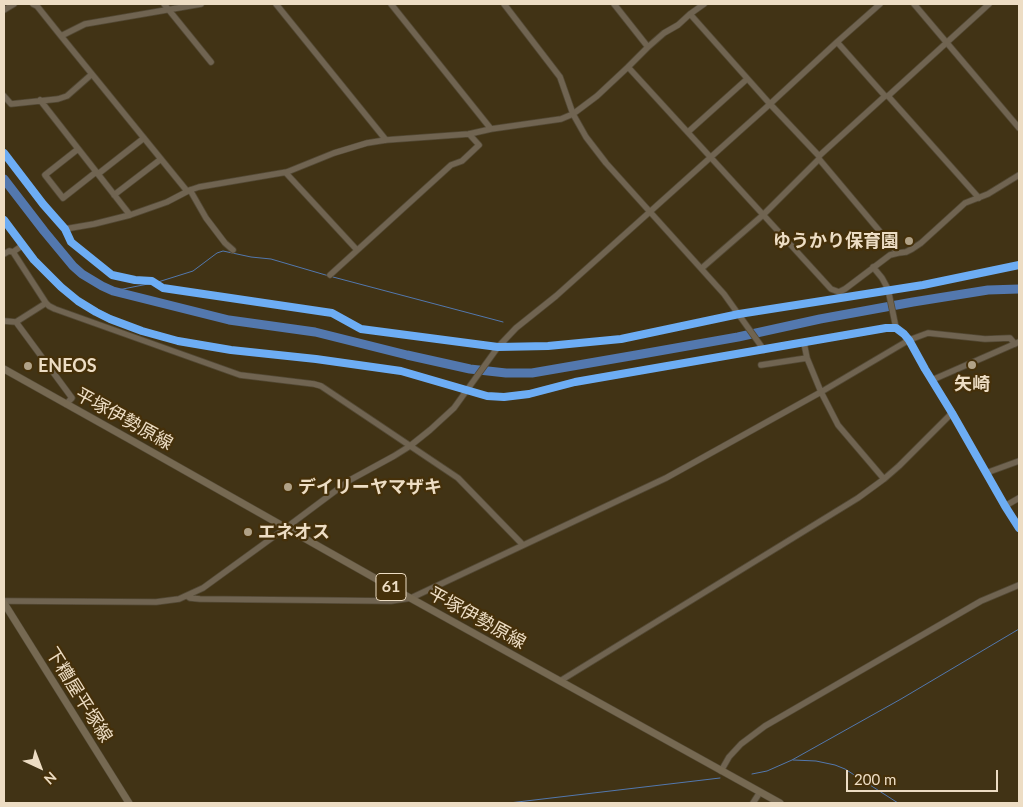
<!DOCTYPE html>
<meta charset="utf-8">
<style>
body{margin:0}
#map{position:relative;width:1023px;height:807px;overflow:hidden;background:#413315;font-family:Lato,sans-serif}
canvas{display:block}
.frame{position:absolute;inset:0;border:5px solid #edddc4;pointer-events:none}
.north{position:absolute;left:15px;top:742px;width:50px;height:50px;-webkit-text-stroke:4px #45300a;paint-order:stroke;rotate:137deg;font-size:14px;font-weight:700;line-height:20px;text-align:center;color:#edddc4}
.north::after{content:'';display:block;margin:auto;width:18px;height:22px;background:#edddc4;clip-path:polygon(50% 0,100% 100%,50% 72%,0 100%)}
.scale{position:absolute;left:846px;top:770px;width:152px;height:22px;box-sizing:border-box;border:2px solid #edddc4;border-top:0;padding-left:6px;font-size:15px;line-height:18px;white-space:nowrap;color:#edddc4;-webkit-text-stroke:4px #45300a;paint-order:stroke}
</style>
<div id="map">
<canvas width="1023" height="807"></canvas>
<div class="frame"></div>
<div class="north">N</div>
<div class="scale">200 m</div>
</div>
<script>
const ctx = document.querySelector('canvas').getContext('2d');
ctx.lineJoin = 'round';
function poly(rows) {
  const path = new Path2D();
  for (const r of rows) {
    path.moveTo(r[0], r[1]);
    for (let i = 2; i < r.length; i += 2) path.lineTo(r[i], r[i + 1]);
  }
  return path;
}
function stroke(path, color, width, dash) {
  ctx.strokeStyle = color;
  ctx.lineWidth = width;
  ctx.lineCap = dash ? 'butt' : 'round';
  ctx.setLineDash(dash || []);
  ctx.stroke(path);
}
function drawText(font, color, halo, rows, align = 'center') {
  ctx.font = font + ' Lato,"Noto Sans JP",sans-serif';
  ctx.lineWidth = 4.5;
  ctx.setLineDash([]);
  ctx.textBaseline = 'middle';
  ctx.strokeStyle = halo;
  ctx.fillStyle = color;
  for (const [text, x, y, turn = 0] of rows) {
    ctx.save();
    ctx.translate(x, y);
    ctx.rotate((+turn || 0) * Math.PI / 180);
    ctx.textAlign = isNaN(turn) ? turn : align;
    if (halo) ctx.strokeText(text, 0, 0);
    ctx.fillText(text, 0, 0);
    ctx.restore();
  }
}
stroke(poly([
 [333,277,503,322],
 [113,291,158,282,193,271,217,253,223,251,251,257,271,259,329,276],
 [793,760,816,761,835,765,845,769,898,803],
 [752,774,767,771,792,760,901,699,1019,629],
 [509,803,720,778]
]), '#5378ae', 1);
stroke(poly([
 [4,179,44,231,73,266,82,274,102,286,113,291,229,320,315,332,407,355,470,369,506,373,532,373,642,354,738,337,820,319,913,302,988,290,1019,289]
]), '#5378ae', 9);
const minor = poly([
 [33,4,37,6,61,36,85,24,201,4],
 [164,4,211,62],
 [276,4,386,140],
 [391,4,491,129],
 [504,4,560,77,573,114,586,137,606,163,724,294,764,350],
 [614,4,648,47],
 [914,4,1019,128],
 [4,10,14,4],
 [690,14,704,4],
 [61,36,187,191],
 [837,42,885,96,888,96,979,198],
 [628,67,648,47,664,33,678,25,690,14,770,104,819,156],
 [4,96,11,104,58,99,67,96,92,74],
 [888,96,989,4],
 [40,100,130,215],
 [688,132,747,79],
 [78,149,45,175,63,198,96,172],
 [819,159,819,156,885,96],
 [286,173,357,250],
 [98,174,144,138],
 [190,190,206,218,225,243,233,250],
 [114,195,161,159],
 [4,220,34,260,61,287,78,301,96,312,110,319,142,331,178,341,231,350,316,359,401,371,487,396,504,397,529,394,575,382,886,328,896,328,904,334,909,340,925,369,952,413,1005,506,1019,528],
 [65,229,94,224,130,215,167,202,190,190,199,187,287,172,334,153,367,143,386,140,469,134,491,129,561,119,573,114,597,96,628,67,821,278,831,289,839,292,845,289,890,255,898,253,906,252,912,249,921,243,965,203,988,194,1019,175],
 [23,245,13,252,46,303,49,306,55,309,240,375,314,384,321,386,458,478,523,545],
 [4,254,9,251,13,252],
 [873,267,882,278,888,289,896,328],
 [702,268,763,215,819,159,898,253],
 [330,275,451,165,462,161,479,145,469,134],
 [4,321,16,322,46,303],
 [16,322,72,398,66,404],
 [804,343,807,358,821,392,838,425,884,479],
 [761,365,807,358],
 [932,380,1019,342],
 [986,473,1019,461],
 [1005,506,1019,498],
 [187,596,190,598,200,599,391,601,411,598,666,478,821,392,909,340,928,333,985,339,1010,338,1015,344],
 [4,601,156,602,179,599,203,588,287,527,350,480,394,456,410,446,430,430,454,408,498,347,516,328,556,296,770,104,837,42,880,4],
 [560,681,858,498,884,479,899,466,952,413],
 [721,771,729,757,741,744,765,726,981,601,1019,585],
 [753,803,760,792]
]);
const major = poly([
 [4,369,129,439,403,594,780,803],
 [4,603,129,803]
]);
stroke(minor, '#534935', 7);
stroke(major, '#534935', 8);
stroke(minor, '#706451', 5.5);
stroke(major, '#766952', 7);
stroke(poly([
 [4,153,43,204,65,229,71,242,112,275,135,280,152,281,163,288,332,313,361,329,498,347,548,346,621,339,739,314,923,285,1019,265],
 [4,220,34,260,61,287,78,301,96,312,110,319,142,331,178,341,231,350,316,359,401,371,487,396,504,397,529,394,575,382,886,328,896,328,904,334,909,340,925,369,952,413,1005,506,1019,528]
]), '#6dadf4', 8);
for (const [x, y, r, color] of [
 [909,241,5,"#b1a287"],
 [972,365,5,"#b1a287"],
 [28,366,5,"#b1a287"],
 [288,487,5,"#b1a287"],
 [248,532,5,"#b1a287"]
]) {
  const dot = new Path2D();
  dot.arc(x, y, r, 0, 2 * Math.PI);
  ctx.fillStyle = color;
  ctx.fill(dot);
  stroke(dot, '#45300a', 2);
}
for (const [x, y, w] of [
 [391,587,30]
]) {
  const box = new Path2D();
  box.roundRect(x - w / 2, y - 13.5, w, 27, 4);
  ctx.fillStyle = '#45300a';
  ctx.fill(box);
  stroke(box, '#edddc4', 1);
}
drawText('bold 16px', '#edddc4', null, [
 ["61",391,587]
]);
drawText('bold 18px', '#edddc4', '#45300a', [
 ["ゆうかり保育園",899,241,"right"],
 ["ENEOS",38,366],
 ["矢崎",972,384,"center"],
 ["デイリーヤマザキ",298,487],
 ["エネオス",258,532]
], 'left');
drawText('18px', '#edddc4', '#45300a', [
 ["平塚伊勢原線",124,419,29],
 ["平塚伊勢原線",477,618,29],
 ["下糟屋平塚線",79,695,58]
]);
</script>
